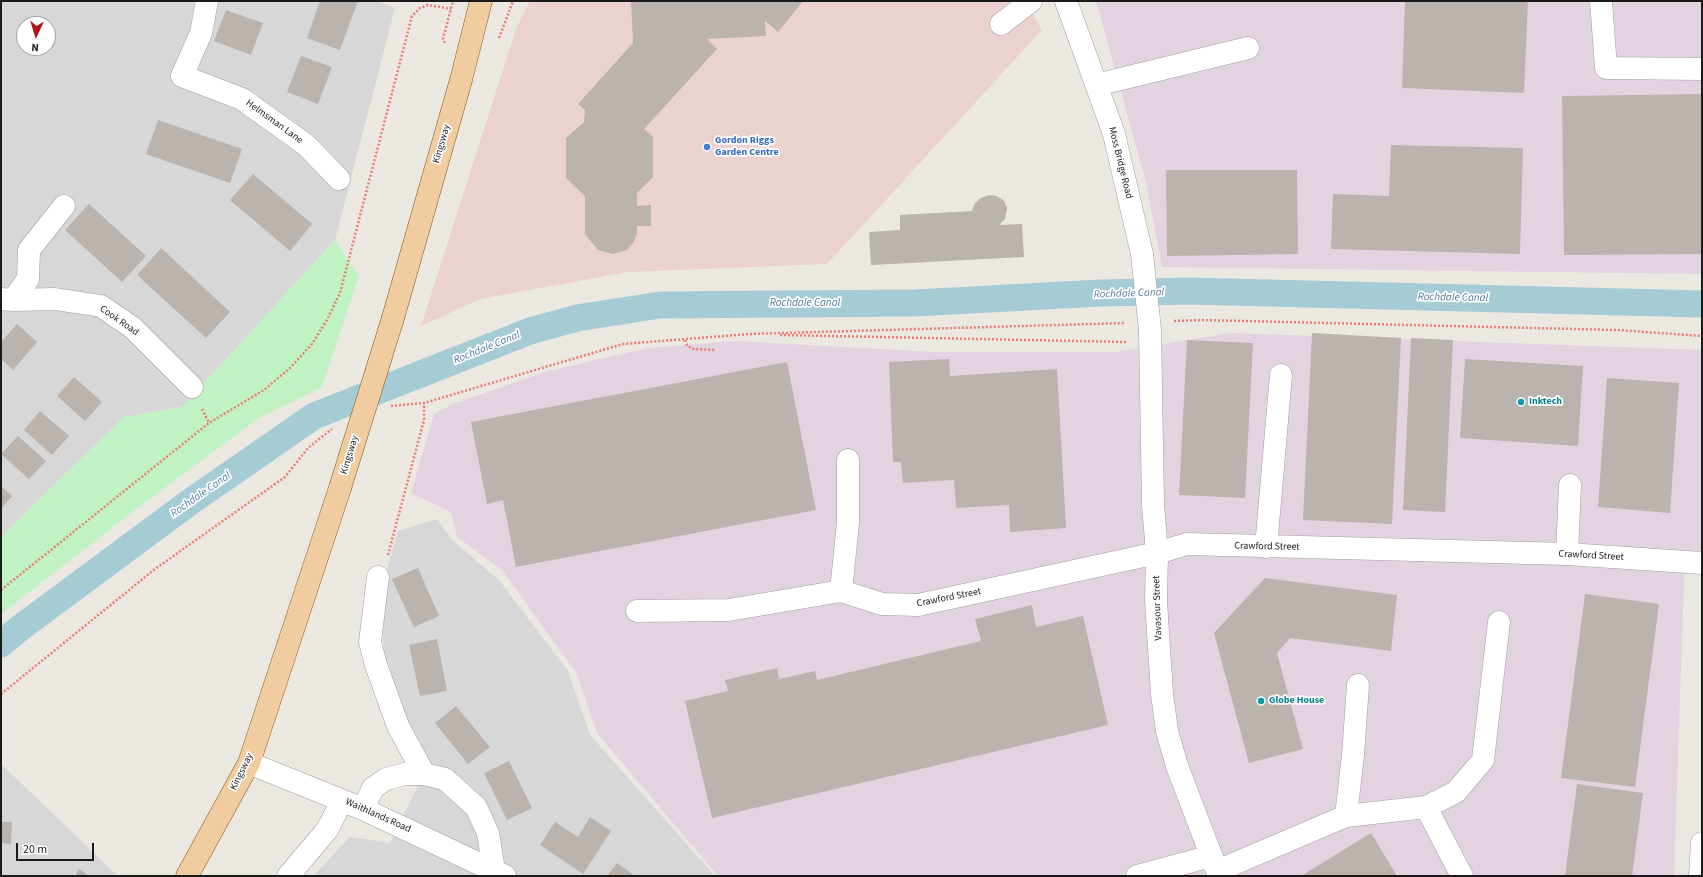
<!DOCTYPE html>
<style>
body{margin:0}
#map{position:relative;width:1703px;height:877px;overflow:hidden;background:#ebe7e1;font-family:"Source Sans 3",sans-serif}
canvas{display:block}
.frame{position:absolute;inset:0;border:2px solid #1a1a1a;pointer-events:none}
.north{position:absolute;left:16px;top:16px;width:40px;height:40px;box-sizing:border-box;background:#fff;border:1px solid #a3a3a3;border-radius:50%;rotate:184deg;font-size:11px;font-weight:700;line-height:16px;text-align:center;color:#1a1a1a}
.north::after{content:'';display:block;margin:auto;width:14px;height:18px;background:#b01518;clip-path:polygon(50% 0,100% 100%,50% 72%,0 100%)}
.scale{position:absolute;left:16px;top:843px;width:78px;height:18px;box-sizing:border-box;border:2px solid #1a1a1a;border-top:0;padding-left:5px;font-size:12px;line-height:14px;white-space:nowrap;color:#1a1a1a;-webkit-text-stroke:3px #fff;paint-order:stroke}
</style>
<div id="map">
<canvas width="1703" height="877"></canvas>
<div class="frame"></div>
<div class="north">N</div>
<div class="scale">20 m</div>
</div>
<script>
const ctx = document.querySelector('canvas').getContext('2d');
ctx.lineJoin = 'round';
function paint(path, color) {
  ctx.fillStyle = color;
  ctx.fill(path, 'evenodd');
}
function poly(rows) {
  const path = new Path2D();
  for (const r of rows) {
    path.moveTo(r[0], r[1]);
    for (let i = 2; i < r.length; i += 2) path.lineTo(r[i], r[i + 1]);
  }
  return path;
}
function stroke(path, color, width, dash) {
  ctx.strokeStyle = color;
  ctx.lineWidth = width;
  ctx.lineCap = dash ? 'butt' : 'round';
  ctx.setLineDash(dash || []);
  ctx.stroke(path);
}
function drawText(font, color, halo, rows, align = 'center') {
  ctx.font = font + ' "Source Sans 3",sans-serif';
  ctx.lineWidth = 3.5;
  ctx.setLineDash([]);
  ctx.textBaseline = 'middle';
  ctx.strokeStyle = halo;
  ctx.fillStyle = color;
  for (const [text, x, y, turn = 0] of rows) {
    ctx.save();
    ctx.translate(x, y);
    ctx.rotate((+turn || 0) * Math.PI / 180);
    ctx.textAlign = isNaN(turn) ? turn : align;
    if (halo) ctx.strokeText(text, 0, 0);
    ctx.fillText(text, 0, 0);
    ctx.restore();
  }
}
paint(poly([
 [1,1,376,1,395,8,335,240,182,407,124,417,1,537],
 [24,24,48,24,48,48,24,48],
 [437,519,452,540,499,580,568,671,590,735,715,876,313,876,350,837,390,843,430,761,386,698,381,590,398,531],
 [1,764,118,876,1,876]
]), '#d8d7d7');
paint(poly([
 [530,1,1024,1,1042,30,827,264,628,272,480,299,421,326,516,29]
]), '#ebd2d1');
paint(poly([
 [1096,1,1702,1,1702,274,1162,267,1146,182],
 [1231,333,1702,350,1702,551,1685,551,1674,876,718,876,597,733,577,674,503,571,457,537,451,512,411,493,434,414,453,404,548,371,648,348,736,341,933,352,1116,352]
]), '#e3d3e1');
paint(poly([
 [335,240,359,276,322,387,259,418,135,510,1,614,1,537,124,417,182,407]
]), '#c1f2c4');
stroke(poly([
 [1,644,20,628,190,502,314,416,530,331,577,318,660,305,915,303,1101,293,1189,291,1702,304]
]), '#a5cbd5', 27);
paint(poly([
 [320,1,358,1,340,50,307,38],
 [631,1,803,1,778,32,765,21,766,36,707,39,717,49,644,129,653,137,653,177,637,193,637,206,651,205,651,226,637,226,637,234,633,243,627,250,613,254,598,250,585,234,585,196,566,178,566,138,584,122,585,110,578,104,633,43],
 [1405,1,1528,1,1524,93,1402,88],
 [226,10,263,23,251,55,214,41],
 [301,56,332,67,318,104,287,92],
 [1702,94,1702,254,1564,255,1562,96],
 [158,120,242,149,230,183,146,154],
 [1391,145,1523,148,1520,254,1331,249,1333,194,1389,196],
 [1166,170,1297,170,1298,254,1167,256],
 [253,174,312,224,290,251,230,200],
 [988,195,997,196,1004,201,1007,208,1005,219,999,225,1022,224,1024,257,871,265,869,232,900,230,900,215,972,211,975,203,981,198],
 [89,204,146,256,122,282,65,230],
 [161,248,230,312,206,338,137,275],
 [17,324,37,342,13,370,1,359,1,342],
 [1312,333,1401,338,1392,524,1303,520],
 [1411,338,1453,340,1445,512,1403,510],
 [1187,340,1253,343,1245,498,1179,495],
 [949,359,950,376,1057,369,1066,528,1010,532,1009,505,956,508,954,480,903,483,901,462,893,462,889,362],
 [1465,359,1583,366,1578,446,1460,438],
 [787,362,816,510,516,567,503,500,487,504,471,422],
 [74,377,102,402,85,421,57,396],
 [1607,378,1679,383,1670,513,1598,507],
 [40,411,69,436,52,455,24,430],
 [18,436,46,461,29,479,1,454],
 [1,486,12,496,1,509],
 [418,568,439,616,414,627,392,579],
 [1265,578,1397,595,1391,651,1290,638,1277,653,1303,749,1249,763,1214,633],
 [1585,594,1659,604,1635,787,1561,778],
 [1032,605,1036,627,1083,616,1108,725,712,818,685,701,728,691,725,680,777,668,779,679,815,671,817,680,981,641,975,619],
 [437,639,447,691,420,696,409,645],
 [456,706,490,747,468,764,435,723],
 [509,761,532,808,507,820,484,773],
 [1577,784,1643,793,1632,876,1565,876],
 [590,817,611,831,583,874,540,845,555,822,578,837],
 [1,822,12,822,11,844,1,843],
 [1371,833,1397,876,1301,876],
 [617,863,635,876,607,876],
 [79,869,89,876,75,876]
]), '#bbb3ae');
const minor = poly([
 [207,1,201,33,182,76,242,99,306,145,339,179],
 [1066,1,1114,134,1142,254],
 [1601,1,1606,68,1702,69],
 [1001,24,1031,1],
 [1096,85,1248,48],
 [1,299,13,300,55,299,101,306,133,328,192,387],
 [13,300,28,279,29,250,64,206],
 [1150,330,1153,504,1157,553,1156,601,1162,694,1167,731,1177,766,1219,876],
 [1266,547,1281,375],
 [1567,554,1570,485],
 [378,577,370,642,376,665,398,726,424,774],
 [841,591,848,523,848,460],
 [637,611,729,610,841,591,882,604,918,605,1157,553,1187,544,1567,554,1702,563],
 [249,763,363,809,505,876],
 [1426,807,1462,876],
 [363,809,373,788,386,779,405,774,424,774,445,779,476,807,488,833,494,870],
 [1346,816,1353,755,1358,685],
 [1217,871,1346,816,1426,807,1456,792,1483,760,1499,622],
 [288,876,327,830,342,801],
 [1137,876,1211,856],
 [1700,876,1702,843]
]);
const major = poly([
 [393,318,461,80,481,1],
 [187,876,249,763,340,488]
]);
stroke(minor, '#9e9e9e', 23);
stroke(major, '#825a0f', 23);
stroke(poly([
 [499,38,513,1],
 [445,43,443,39,453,1],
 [1174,321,1202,320,1617,330,1702,336],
 [780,335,1127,342],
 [685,340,687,345,692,349,716,350],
 [391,406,424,403,623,344,749,334,1125,323],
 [202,409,209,423],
 [388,555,424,420,424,403],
 [1,590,209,423,264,390,290,368,312,344,327,320,340,293,412,16,420,8,428,5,451,9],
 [1,694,155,569,285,477,308,448,332,429]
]), '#ea7d73', 2.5, [2, 2]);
stroke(minor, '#fff', 22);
stroke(major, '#f1cca0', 22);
const minorBridge = poly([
 [1142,254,1150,330]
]);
const majorBridge = poly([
 [340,488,393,318]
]);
stroke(minorBridge, '#9e9e9e', 23, []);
stroke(majorBridge, '#825a0f', 23, []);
stroke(minorBridge, '#fff', 22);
stroke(majorBridge, '#f1cca0', 22);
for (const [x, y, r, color] of [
 [707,147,4,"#3f7fe0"],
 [1521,402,4,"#0f9aa8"],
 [1261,701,4,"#0f9aa8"]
]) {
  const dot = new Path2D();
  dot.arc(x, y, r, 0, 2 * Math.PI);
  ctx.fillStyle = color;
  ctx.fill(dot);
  stroke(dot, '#fff', 1.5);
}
drawText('10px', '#1a1a1a', '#fff', [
 ["Helmsman Lane",274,122,36],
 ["Kingsway",442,144,-74],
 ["Moss Bridge Road",1120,163,76],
 ["Cook Road",119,321,35],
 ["Kingsway",350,455,-73],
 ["Crawford Street",1267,547,1],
 ["Crawford Street",1591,556,3],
 ["Crawford Street",949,598,-11],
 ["Vavasour Street",1158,608,-92],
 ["Kingsway",242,772,-64],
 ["Waithlands Road",378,816,24]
]);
drawText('bold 10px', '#366cbe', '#fff', [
 ["Gordon Riggs",715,141],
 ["Garden Centre",715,153]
], 'left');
drawText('bold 10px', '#0d838f', '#fff', [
 ["Inktech",1529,402],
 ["Globe House",1269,701]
], 'left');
drawText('italic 11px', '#527a9f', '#fff', [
 ["Rochdale Canal",1129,294,-2],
 ["Rochdale Canal",1453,298,1],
 ["Rochdale Canal",805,304],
 ["Rochdale Canal",487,348,-22],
 ["Rochdale Canal",201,495,-35]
]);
</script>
